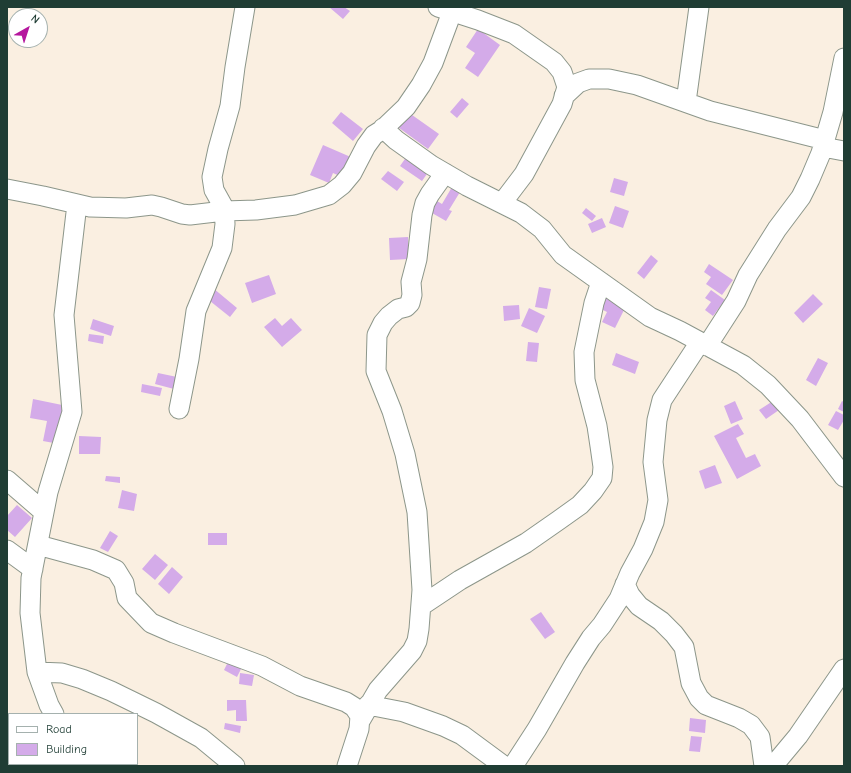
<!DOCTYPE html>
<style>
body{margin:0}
#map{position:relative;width:851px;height:773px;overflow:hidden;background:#faefe1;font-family:"Comic Neue",sans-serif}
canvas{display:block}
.frame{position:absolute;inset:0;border:8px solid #1f3d34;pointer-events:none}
.legend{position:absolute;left:8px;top:713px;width:130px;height:52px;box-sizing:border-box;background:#fff;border:1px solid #a5b1ae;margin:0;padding:5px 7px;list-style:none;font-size:12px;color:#1f3d34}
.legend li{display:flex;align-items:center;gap:8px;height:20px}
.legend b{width:20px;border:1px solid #a5b1ae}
.north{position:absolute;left:8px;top:8px;width:40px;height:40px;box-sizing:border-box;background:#fff;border:1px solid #a5b1ae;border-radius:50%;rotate:39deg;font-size:11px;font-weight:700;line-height:16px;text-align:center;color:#1f3d34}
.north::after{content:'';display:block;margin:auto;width:14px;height:18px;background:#b5179e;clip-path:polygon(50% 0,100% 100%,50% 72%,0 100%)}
</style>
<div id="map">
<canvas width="851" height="773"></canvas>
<div class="frame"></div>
<ul class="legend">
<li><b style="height:5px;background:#fff"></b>Road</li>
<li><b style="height:11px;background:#d4abe9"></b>Building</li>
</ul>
<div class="north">N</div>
</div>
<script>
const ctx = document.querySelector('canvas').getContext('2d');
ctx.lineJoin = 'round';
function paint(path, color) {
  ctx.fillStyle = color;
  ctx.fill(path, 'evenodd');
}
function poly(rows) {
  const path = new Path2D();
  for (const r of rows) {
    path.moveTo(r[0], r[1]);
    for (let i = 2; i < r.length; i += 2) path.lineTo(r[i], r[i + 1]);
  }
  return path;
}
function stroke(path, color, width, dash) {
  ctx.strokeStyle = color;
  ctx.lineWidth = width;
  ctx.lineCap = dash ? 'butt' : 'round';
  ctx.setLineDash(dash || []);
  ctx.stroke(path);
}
paint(poly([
 [329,7,344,7,350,11,343,19],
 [478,29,500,45,478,77,465,68,475,53,466,47],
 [462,98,469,104,457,118,450,112],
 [405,110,439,134,428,149,395,125],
 [341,112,363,129,353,141,332,123],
 [323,145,353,158,344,178,333,173,329,183,310,175],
 [407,156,429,171,422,181,400,166],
 [388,171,404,182,397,191,381,179],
 [614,178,628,182,624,196,610,192],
 [452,187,460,192,449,210,452,211,446,221,425,209,432,198,442,204],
 [615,206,629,211,623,228,609,223],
 [586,208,596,216,592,221,582,213],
 [602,218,606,227,592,233,588,224],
 [408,237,409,259,390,260,389,238],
 [651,255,658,261,644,279,637,273],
 [709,264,733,280,722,295,706,284,711,277,704,272],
 [269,275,276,294,252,303,245,283],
 [539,287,551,289,547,309,535,307],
 [213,288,237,308,230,317,205,297],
 [711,290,725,300,713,316,705,310,711,302,705,298],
 [813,294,823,304,803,323,794,313],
 [603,297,625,308,615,328,602,322,607,312,597,307],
 [519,305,520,319,504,321,503,306],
 [529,308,545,316,537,333,521,326],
 [275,318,282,326,291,318,302,330,282,347,264,327],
 [93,319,114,326,111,336,90,329],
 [89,334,104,336,103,344,88,341],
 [528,342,539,343,537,362,526,361],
 [616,353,639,362,635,374,612,365],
 [818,358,828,363,816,386,806,380],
 [158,373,177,377,174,389,155,384],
 [142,384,162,388,160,396,141,392],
 [33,399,67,406,59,444,43,441,47,421,30,418],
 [735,401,743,419,731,424,724,406],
 [773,401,779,410,766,419,759,410],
 [842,401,844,402,844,412,838,409],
 [836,411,844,415,844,420,838,430,828,425],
 [738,424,744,434,736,438,746,458,755,454,761,466,737,479,714,436],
 [79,436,101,437,100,454,79,454],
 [715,465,722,483,705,489,699,471],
 [106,476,120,477,120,483,105,481],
 [122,490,137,494,134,511,118,508],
 [17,505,32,518,15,537,7,530,7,516],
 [110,531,118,536,108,552,100,548],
 [208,533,227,533,227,545,208,545],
 [155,554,168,565,155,580,142,569],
 [172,567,183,577,169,594,158,584],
 [541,612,555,632,545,639,530,619],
 [228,662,241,669,237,677,224,670],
 [240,673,254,675,252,686,239,684],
 [227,700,246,700,247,721,236,721,236,710,227,711],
 [690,718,706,720,705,733,689,731],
 [225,723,241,726,240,733,224,729],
 [691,736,702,737,700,752,689,751]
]), '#d4abe9');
const minor = poly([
 [438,7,478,20,514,34,554,62,562,72,567,87,562,104,524,174,502,203],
 [564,96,578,83,589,79,609,79,637,85,710,111,825,140],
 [686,102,699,7],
 [383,128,396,140,431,165,467,186,521,213,542,229,563,255,650,317,680,331,743,365,768,385,800,419,844,477],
 [823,147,844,151],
 [7,189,43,196,90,207,126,208,152,205,161,207,182,214,190,215,224,211,256,210,295,205,329,195,342,185,352,173,366,146,374,135,382,130,406,107,421,85,433,63,452,12],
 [707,346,736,301,748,275,777,229,801,197,810,179,821,153,833,112,844,58],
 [179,409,189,359,196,311,222,248,225,224,224,208,214,190,212,177,218,149,230,106,235,67,245,7],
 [7,480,44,512],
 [38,545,93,560,116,570,124,583,127,598,151,623,174,633,262,666,300,686,346,702,354,707,360,716,359,729,347,766],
 [7,550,33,569],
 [625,584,630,595,639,606,661,621,674,634,684,647,691,683,699,698,706,705,739,718,751,725,760,737,764,766],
 [421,606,460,580,526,543,559,520,580,505,593,491,602,478,603,467,600,446,597,426,585,380,584,352,594,303,601,282],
 [37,672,62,673,82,679,111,691,156,713,201,738,235,766],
 [368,705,404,712,443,726,462,735,504,766],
 [54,714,49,705,37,672,30,613,31,578,48,492,72,412,64,315,77,204],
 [360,721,378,690,412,651,417,641,419,629,422,590,417,512,405,454,392,411,376,371,377,335,383,323,389,316,398,309,406,307,410,303,412,295,411,282,417,259,422,215,425,203,430,194,445,173],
 [66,764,67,766],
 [513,766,537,729,575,663,591,638,602,625,619,599,630,573,643,549,654,522,658,500,653,462,657,420,662,400,700,342],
 [773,766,798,736,844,669]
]);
stroke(minor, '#8c968a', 21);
stroke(minor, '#fff', 19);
</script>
